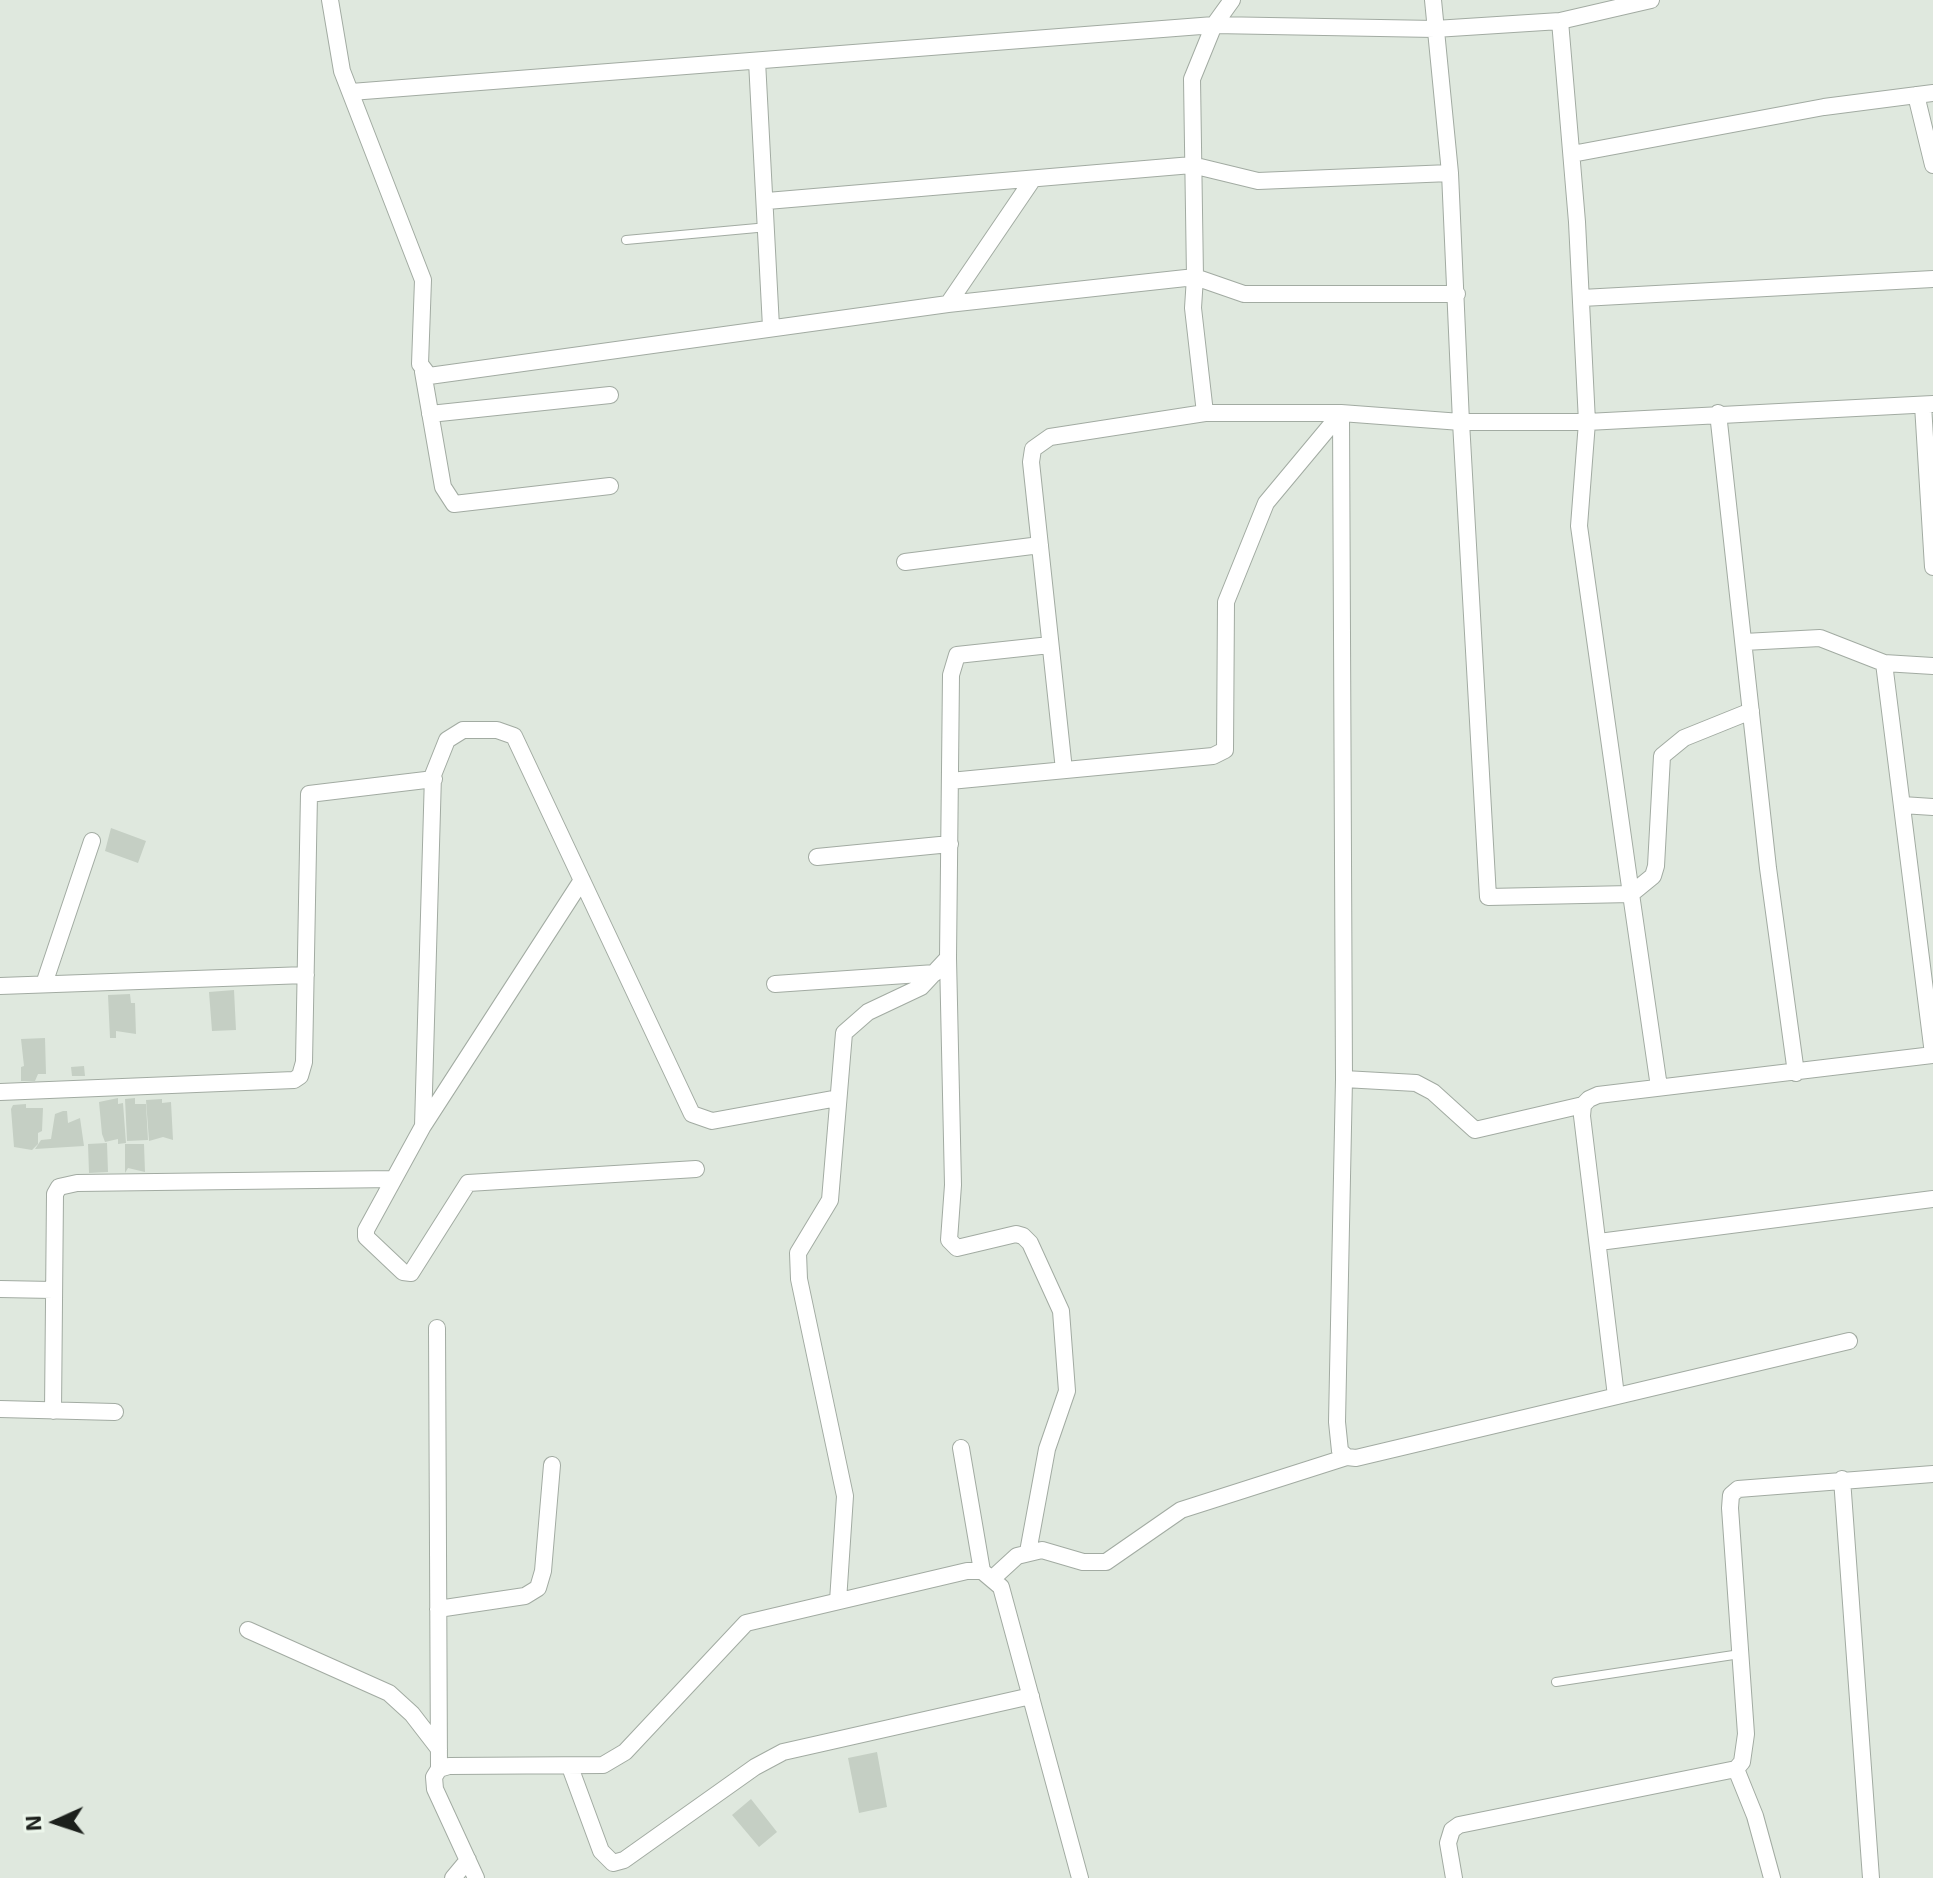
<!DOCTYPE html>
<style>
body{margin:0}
#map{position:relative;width:1933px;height:1878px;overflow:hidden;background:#dfe8de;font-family:"Exo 2",sans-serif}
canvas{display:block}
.north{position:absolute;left:16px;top:1782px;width:80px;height:80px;-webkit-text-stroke:6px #ecf6eb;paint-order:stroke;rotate:267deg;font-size:22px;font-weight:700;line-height:32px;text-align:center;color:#1c201c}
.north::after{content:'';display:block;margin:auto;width:28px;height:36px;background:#1c201c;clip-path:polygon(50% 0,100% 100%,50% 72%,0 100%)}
</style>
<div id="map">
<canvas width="1933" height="1878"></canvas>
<div class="north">N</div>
</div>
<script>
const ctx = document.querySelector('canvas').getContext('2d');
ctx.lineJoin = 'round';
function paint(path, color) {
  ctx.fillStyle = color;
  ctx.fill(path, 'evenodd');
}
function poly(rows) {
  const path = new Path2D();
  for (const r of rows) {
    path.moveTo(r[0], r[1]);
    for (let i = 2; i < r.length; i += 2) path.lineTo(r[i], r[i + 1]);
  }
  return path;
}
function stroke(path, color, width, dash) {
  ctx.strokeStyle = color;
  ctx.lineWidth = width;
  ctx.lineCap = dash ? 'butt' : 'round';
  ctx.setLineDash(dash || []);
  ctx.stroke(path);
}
paint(poly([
 [111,828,146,841,138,863,105,851],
 [234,990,236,1030,212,1031,209,992],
 [130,994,131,1003,135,1003,136,1034,116,1031,116,1038,110,1038,108,995],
 [45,1038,46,1074,38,1074,35,1081,21,1081,21,1067,24,1066,21,1039],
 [84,1066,85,1076,72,1076,71,1067],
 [118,1098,118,1104,123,1103,126,1143,118,1144,118,1139,105,1142,102,1134,99,1102],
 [135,1098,135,1104,146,1104,148,1140,127,1141,125,1099],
 [162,1099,162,1103,171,1102,173,1140,163,1137,149,1141,146,1100],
 [26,1104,26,1108,43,1108,42,1131,38,1133,38,1144,32,1150,14,1147,11,1109,13,1105],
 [63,1111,67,1111,68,1123,80,1118,84,1146,35,1149,41,1140,51,1139,55,1114],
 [107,1143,108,1172,89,1173,88,1144],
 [125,1144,144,1144,145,1172,128,1168,125,1173],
 [877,1752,887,1807,859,1813,848,1758],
 [751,1799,777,1832,759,1847,732,1815]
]), '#c5cfc4');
const lane = poly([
 [626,240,768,227],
 [1556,1682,1740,1654]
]);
const street = poly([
 [330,0,342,71,423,280,420,364,429,376,948,304,1195,277,1244,294,1457,294],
 [1232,0,1214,25,1192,79,1195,277,1193,308,1205,413,1341,413,1461,422,1450,173,1433,0],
 [1560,21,1577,222,1587,422,1933,404],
 [757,61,771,327],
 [351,92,1214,25,1435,29,1560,21,1651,0],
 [1916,95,1933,165],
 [1572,154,1824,107,1933,93],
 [767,201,1192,165,1258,181,1450,173],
 [1582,298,1933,279],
 [948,304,1033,179],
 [423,372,443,487,454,504,610,486],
 [1923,405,1933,567],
 [1341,413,1344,1079,1337,1422,1340,1451,1347,1457,1356,1458,1849,1341],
 [1718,413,1768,868,1796,1073],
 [430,414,610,395],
 [905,562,1040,545],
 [1744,642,1820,638,1884,663,1933,666],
 [1884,663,1933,1054],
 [1064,770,1031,462,1033,449,1050,437,1205,413],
 [950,781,1213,756,1225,750,1226,602,1266,503,1341,413],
 [1902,805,1933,807],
 [817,857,950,844],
 [582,880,423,1126,366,1230,366,1237,403,1272,411,1273,468,1183,696,1169],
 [44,984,92,841],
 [775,984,935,973],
 [0,986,306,975],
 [1344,1079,1416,1083,1433,1092,1475,1130,1583,1105],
 [1659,1087,1631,894,1579,526,1587,422,1461,422,1488,897,1631,894,1653,876,1656,866,1662,756,1684,738,1751,711],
 [0,1092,294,1080,300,1076,304,1062,309,794,434,779],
 [423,1126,433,775,447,740,463,730,497,730,514,736,692,1114,712,1121,838,1098],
 [1599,1242,1933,1199],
 [0,1289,53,1290],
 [437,1328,439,1769],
 [1616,1396,1582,1116,1583,1105,1589,1099,1598,1095,1933,1055],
 [0,1409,115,1412],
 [53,1411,55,1194,59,1187,77,1183,394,1179],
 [961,1448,982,1571],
 [1842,1479,1871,1878],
 [1028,1552,1047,1449,1067,1391,1061,1311,1030,1243,1023,1236,1016,1234,957,1248,949,1240,953,1185,948,958,951,675,957,655,1050,645],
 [993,1578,1017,1556,1042,1550,1083,1562,1106,1562,1181,1510,1347,1457],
 [838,1601,845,1496,799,1279,798,1253,830,1200,844,1033,868,1012,921,987,948,958],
 [438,1609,525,1596,538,1588,543,1571,552,1465],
 [248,1630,389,1693,412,1714,439,1749],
 [570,1767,601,1851,613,1863,624,1860,755,1767,783,1752,1031,1696],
 [1736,1769,1755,1816,1772,1878],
 [453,1878,468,1860],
 [476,1878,435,1789,434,1777,439,1769,449,1766,603,1765,625,1752,746,1623,967,1571,982,1571,1001,1587,1080,1878],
 [1454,1878,1448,1843,1452,1830,1459,1825,1736,1769,1742,1762,1746,1734,1730,1508,1731,1495,1738,1489,1933,1474]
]);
stroke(lane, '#a2aba2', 10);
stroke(street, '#a2aba2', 18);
stroke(lane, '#fff', 8);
stroke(street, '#fff', 16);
</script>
